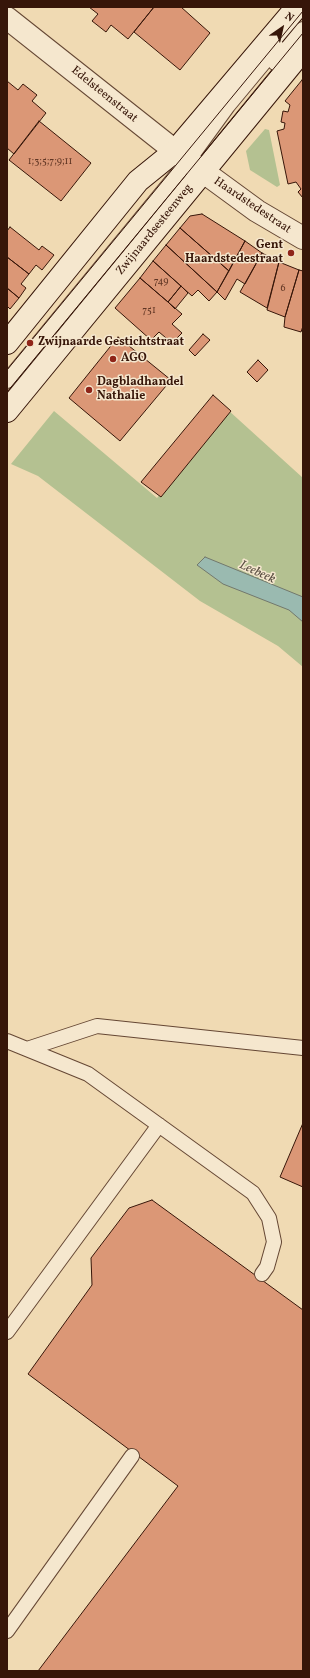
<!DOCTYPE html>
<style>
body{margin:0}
#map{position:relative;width:310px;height:1678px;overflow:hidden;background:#f0dab3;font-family:Vollkorn,serif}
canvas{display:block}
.frame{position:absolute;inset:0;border:8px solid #371609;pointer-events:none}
.north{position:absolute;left:262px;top:8px;width:40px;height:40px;-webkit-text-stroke:3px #f5e7ce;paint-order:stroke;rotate:34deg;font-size:11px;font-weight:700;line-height:16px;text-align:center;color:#371609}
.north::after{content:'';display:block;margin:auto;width:14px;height:18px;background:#371609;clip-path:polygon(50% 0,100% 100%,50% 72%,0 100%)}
</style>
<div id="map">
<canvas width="310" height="1678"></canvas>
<div class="frame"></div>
<div class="north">N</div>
</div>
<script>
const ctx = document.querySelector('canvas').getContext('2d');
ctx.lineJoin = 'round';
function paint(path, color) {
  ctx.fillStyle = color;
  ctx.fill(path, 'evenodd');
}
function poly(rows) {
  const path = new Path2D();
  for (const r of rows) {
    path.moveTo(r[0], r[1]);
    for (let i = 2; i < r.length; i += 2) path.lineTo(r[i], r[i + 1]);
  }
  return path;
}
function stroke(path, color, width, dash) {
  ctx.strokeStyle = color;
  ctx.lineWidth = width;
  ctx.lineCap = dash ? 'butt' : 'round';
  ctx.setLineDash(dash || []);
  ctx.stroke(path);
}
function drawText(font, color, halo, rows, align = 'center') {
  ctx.font = font + ' Vollkorn,serif';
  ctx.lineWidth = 3;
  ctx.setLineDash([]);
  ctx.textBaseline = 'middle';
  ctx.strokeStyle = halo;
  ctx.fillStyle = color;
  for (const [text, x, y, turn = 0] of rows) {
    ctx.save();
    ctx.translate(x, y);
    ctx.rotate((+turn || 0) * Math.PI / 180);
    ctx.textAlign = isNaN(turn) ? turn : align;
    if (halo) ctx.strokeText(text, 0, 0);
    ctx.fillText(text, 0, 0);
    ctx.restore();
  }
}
paint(poly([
 [265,129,269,130,280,185,277,187,250,170,246,151],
 [228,410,303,478,303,667,278,646,200,601,38,476,11,464,54,411,157,498]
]), '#b4c191');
const water = poly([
 [205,557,303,597,303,622,289,610,223,584,197,565,205,557]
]);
paint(water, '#9abab0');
stroke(water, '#72786d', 1);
const building = poly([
 [89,7,154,7,128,39,111,25,106,32,92,21,98,14,89,7],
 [154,7,181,7,210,33,180,70,134,32,154,7],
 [302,80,303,81,303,198,298,192,301,189,296,182,288,184,277,131,284,129,285,123,281,122,283,111,288,112,290,105,285,101,302,80],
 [7,81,18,90,23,84,37,95,32,101,46,113,14,154,7,148,7,81],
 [39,121,91,163,61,201,9,160,39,121],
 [202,214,245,241,229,271,180,228,190,216,202,214],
 [10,227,39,250,42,246,54,255,42,270,36,265,29,274,7,257,7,231,10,227],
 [180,228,229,271,217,292,166,245,180,228],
 [245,241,262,253,245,284,237,279,225,300,217,292,245,241],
 [166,245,217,292,209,301,198,290,192,296,153,261,166,245],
 [262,253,279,262,267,308,240,292,262,253],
 [7,257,29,274,21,284,26,288,19,298,7,288,7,257],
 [153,261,181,286,168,302,140,278,153,261],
 [279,262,299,270,285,317,267,310,279,262],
 [299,270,303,271,303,326,301,332,284,327,285,317,299,270],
 [140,278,182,314,172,324,182,333,172,343,159,332,151,340,115,308,140,278],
 [181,286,188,293,175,309,168,302,181,286],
 [7,288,19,298,10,309,7,306,7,288],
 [203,334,210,340,195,356,189,350,203,334],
 [118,337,171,380,120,441,69,398,118,337],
 [258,360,268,370,257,382,247,372,258,360],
 [213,395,231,411,161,497,141,482,213,395],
 [303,1123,303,1187,280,1177,303,1123],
 [152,1200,303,1310,303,1671,38,1671,178,1486,28,1374,92,1285,91,1258,129,1208,152,1200]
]);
paint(building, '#db9776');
stroke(building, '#371609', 1);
const lane = poly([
 [275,63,303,29],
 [7,381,188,161,228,106,277,47],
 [7,1041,88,1074,253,1193,269,1218,274,1242,267,1267,262,1274],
 [27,1049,97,1026,303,1048],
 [7,1332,159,1125],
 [7,1631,132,1456]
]);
const street = poly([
 [7,18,175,151,257,211,303,238]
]);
const secondary = poly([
 [7,343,138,181,175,151,297,7],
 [7,411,303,50]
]);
stroke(lane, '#654734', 16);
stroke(street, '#654734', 24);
stroke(secondary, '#371609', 24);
stroke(lane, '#f5e7ce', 14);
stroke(street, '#f5e7ce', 22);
stroke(secondary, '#f5e7ce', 22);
stroke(poly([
 [7,370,303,11],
 [7,392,303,33]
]), '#371609', 1);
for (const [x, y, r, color] of [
 [291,253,4,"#8f2418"],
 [30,343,4,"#8f2418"],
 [113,359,4,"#8f2418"],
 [89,390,4,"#8f2418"]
]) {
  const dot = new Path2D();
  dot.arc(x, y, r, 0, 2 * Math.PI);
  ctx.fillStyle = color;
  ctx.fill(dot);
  stroke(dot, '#f5e7ce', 1.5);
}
drawText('10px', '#603624', null, [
 ["1;3;5;7;9;11",50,162],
 ["749",161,282],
 ["6",283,289],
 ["751",149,311]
]);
drawText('12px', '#371609', '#f5e7ce', [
 ["Edelsteenstraat",104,95,39],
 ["Haardstedestraat",252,206,34],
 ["Zwijnaardsesteenweg",155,230,-51]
]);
drawText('bold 12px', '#371609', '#f5e7ce', [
 ["Gent",283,246,"right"],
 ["Haardstedestraat",283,260,"right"],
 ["Zwijnaarde Gestichtstraat",38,343],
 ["AGO",121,359],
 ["Dagbladhandel",97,383],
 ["Nathalie",97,397]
], 'left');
drawText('italic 13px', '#5a4f43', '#f5e7ce', [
 ["Leebeek",257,573,25]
]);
</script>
